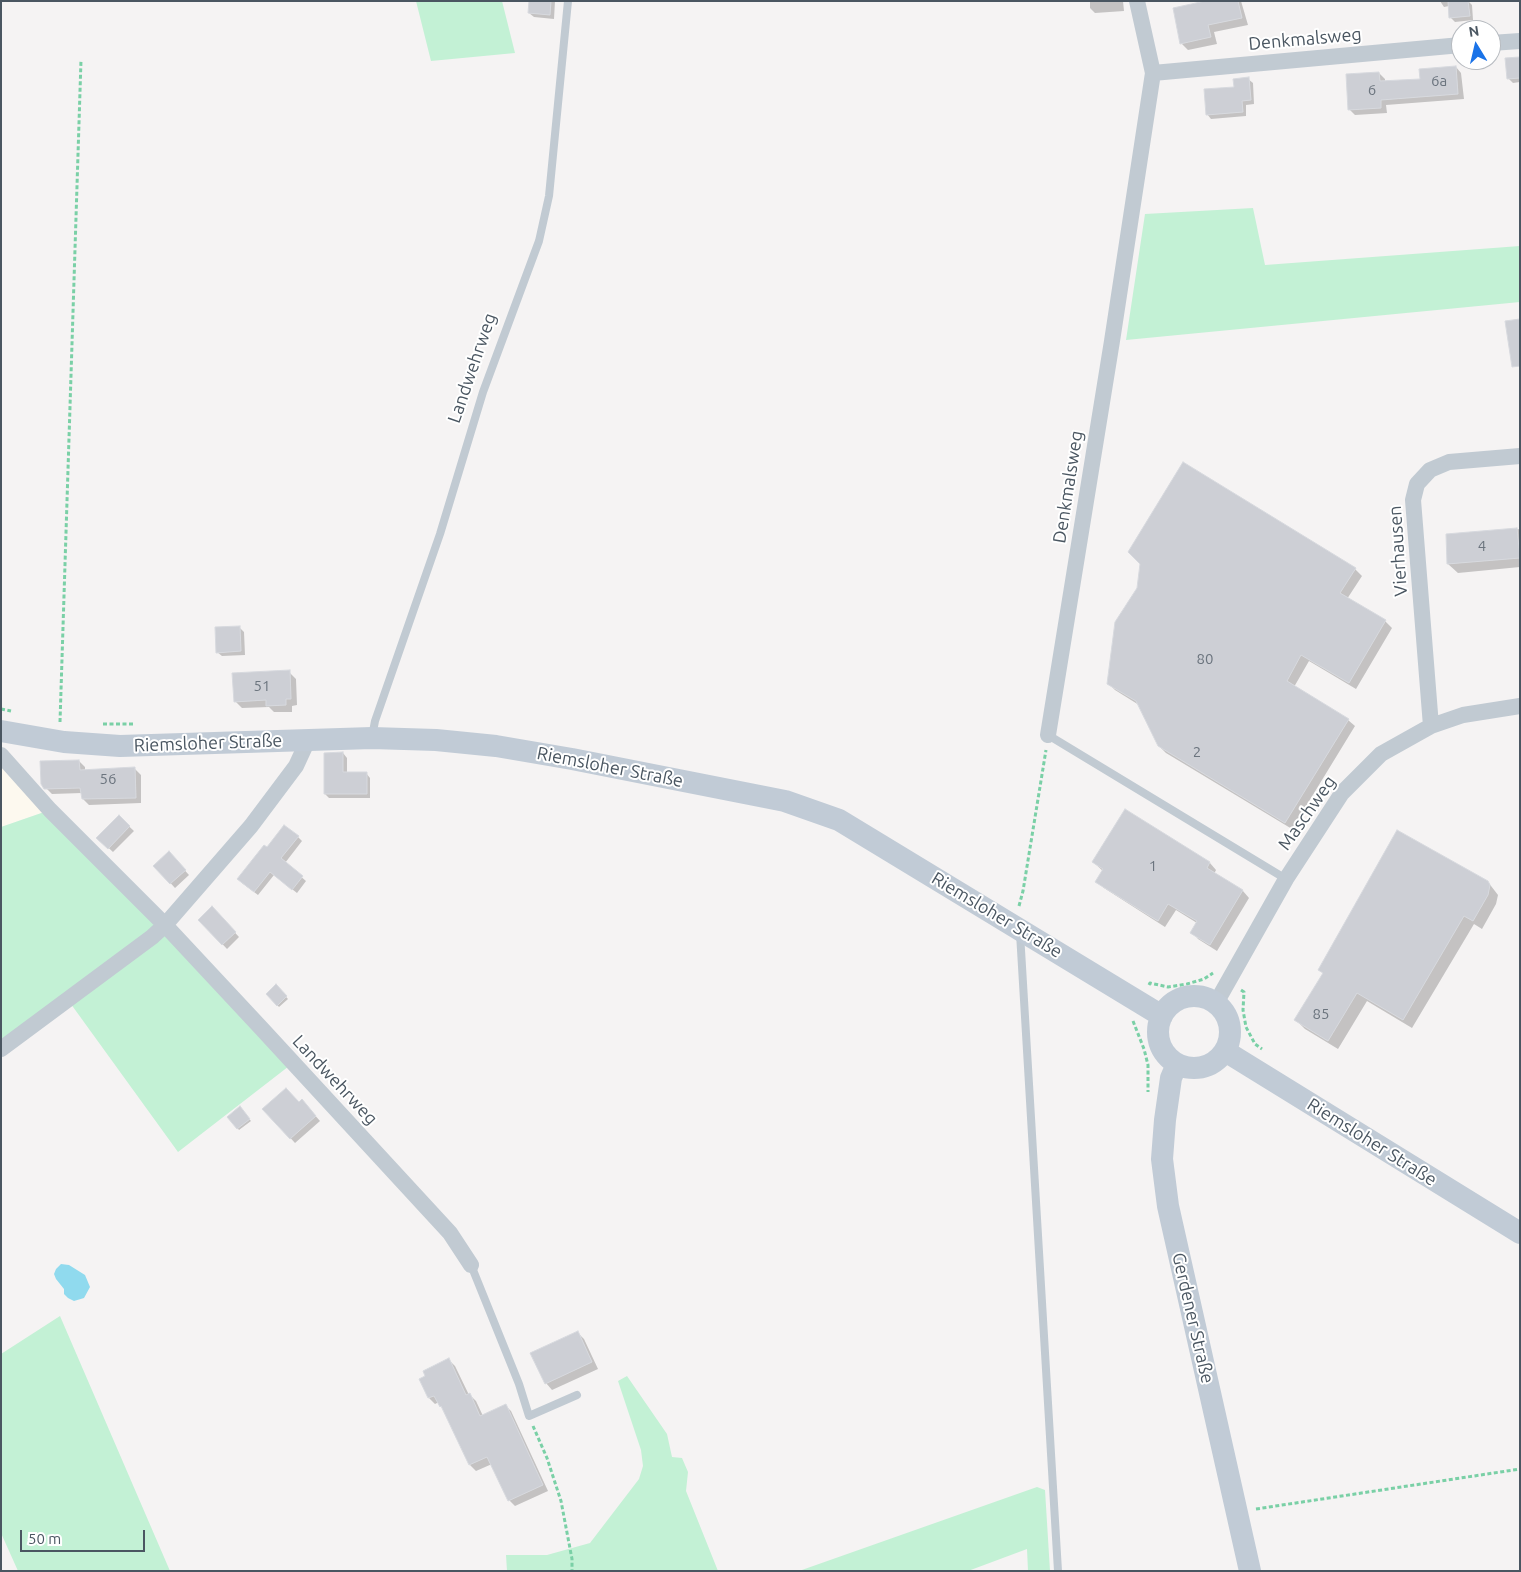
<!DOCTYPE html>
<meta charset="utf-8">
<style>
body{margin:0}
#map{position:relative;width:1521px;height:1572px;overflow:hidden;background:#f5f3f3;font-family:Ubuntu,sans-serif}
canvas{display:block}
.frame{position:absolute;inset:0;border:2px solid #4a5661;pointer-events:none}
.north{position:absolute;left:1451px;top:20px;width:50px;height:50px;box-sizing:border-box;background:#fff;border:1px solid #b7bbc0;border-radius:50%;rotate:351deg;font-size:14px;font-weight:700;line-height:20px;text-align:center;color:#4a5661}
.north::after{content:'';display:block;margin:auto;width:18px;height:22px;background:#1a73e8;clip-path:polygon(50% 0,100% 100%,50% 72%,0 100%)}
.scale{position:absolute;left:20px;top:1530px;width:125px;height:22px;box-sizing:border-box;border:2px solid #4a5661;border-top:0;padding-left:6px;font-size:15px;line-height:18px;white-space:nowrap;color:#4a5661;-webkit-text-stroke:4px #fff;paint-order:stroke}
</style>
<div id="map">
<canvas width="1521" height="1572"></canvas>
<div class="frame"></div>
<div class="north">N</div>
<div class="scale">50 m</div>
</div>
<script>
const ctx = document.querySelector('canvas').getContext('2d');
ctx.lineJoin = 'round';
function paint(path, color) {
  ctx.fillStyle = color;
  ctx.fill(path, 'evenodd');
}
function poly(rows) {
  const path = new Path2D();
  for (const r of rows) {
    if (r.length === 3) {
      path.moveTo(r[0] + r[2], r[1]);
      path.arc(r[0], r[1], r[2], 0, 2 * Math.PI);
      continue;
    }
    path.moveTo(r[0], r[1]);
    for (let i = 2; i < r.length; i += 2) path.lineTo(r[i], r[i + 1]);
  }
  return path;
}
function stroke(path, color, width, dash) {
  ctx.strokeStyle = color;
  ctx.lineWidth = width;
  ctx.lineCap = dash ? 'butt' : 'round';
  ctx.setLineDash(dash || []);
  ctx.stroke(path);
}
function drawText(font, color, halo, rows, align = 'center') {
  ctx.font = font + ' Ubuntu,sans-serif';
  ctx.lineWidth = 4;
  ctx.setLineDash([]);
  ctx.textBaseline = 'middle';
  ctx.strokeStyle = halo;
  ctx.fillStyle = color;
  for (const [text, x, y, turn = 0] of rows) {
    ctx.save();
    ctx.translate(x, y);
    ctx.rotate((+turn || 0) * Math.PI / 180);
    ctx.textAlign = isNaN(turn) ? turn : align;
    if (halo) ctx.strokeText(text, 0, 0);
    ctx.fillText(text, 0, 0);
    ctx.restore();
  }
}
paint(poly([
 [1,755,50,810,1,827]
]), '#fdf9ef');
paint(poly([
 [416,1,502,1,515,53,431,61],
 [1253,208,1265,265,1520,246,1520,302,1126,340,1145,214],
 [50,810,293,1063,178,1152,68,1000,1,1049,1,827],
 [60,1316,170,1571,18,1571,1,1533,1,1354],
 [627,1376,667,1434,672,1457,682,1458,688,1472,686,1491,718,1571,507,1571,506,1555,547,1555,590,1543,639,1479,643,1466,641,1450,618,1381],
 [1037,1487,1045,1490,1050,1571,1028,1571,1027,1549,968,1571,799,1571]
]), '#c3f1d5');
paint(poly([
 [61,1264,69,1265,85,1275,90,1287,84,1298,74,1301,68,1298,64,1294,64,1289,56,1279,54,1274,56,1269]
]), '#90daee');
paint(poly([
 [530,1,555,1,554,19,534,17,529,13],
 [1090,1,1123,1,1124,11,1095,13,1090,8],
 [1211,1,1241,1,1248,25,1214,32,1217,44,1188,50,1181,43],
 [1440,1,1468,1,1472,5,1473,20,1455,22,1451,18,1449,6,1444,7],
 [1520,58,1520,82,1513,83,1508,78],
 [1456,67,1461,73,1464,99,1386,105,1387,113,1355,115,1349,109,1379,73,1385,79,1385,82,1421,80],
 [1248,79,1253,83,1254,104,1246,105,1246,116,1211,119,1207,114,1235,88],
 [1520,529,1520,567,1458,573,1448,564,1447,535],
 [1355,569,1362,576,1347,599,1385,621,1392,628,1356,689,1309,661,1294,687,1348,720,1355,726,1292,829,1166,753,1159,746,1139,705,1115,690,1108,683],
 [239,627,244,632,245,655,222,656,217,652],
 [289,672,296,679,297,705,292,706,292,712,274,712,269,707,242,708,235,701],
 [343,753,347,758,347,773,366,773,370,778,370,798,329,798,325,794],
 [79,761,85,767,85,771,135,769,141,775,141,803,89,805,83,799,82,793,52,794,42,784],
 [1125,811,1210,863,1216,870,1214,874,1243,891,1249,898,1217,951,1198,939,1192,932,1197,923,1176,910,1165,927,1104,888,1097,881,1103,871,1093,862],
 [119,817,134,831,113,852,98,838],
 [298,837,302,841,285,863,306,881,297,893,274,875,258,895,242,883,267,849],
 [169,853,189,875,175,888,155,866],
 [1488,882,1498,895,1496,904,1482,929,1474,924,1412,1028,1367,1001,1338,1049,1305,1029,1296,1020,1324,974,1319,969],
 [212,908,239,937,227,949,200,920],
 [276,986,288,999,279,1007,267,994],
 [299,1103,306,1105,320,1121,295,1143,264,1109],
 [240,1108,251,1121,239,1130,229,1117],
 [577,1332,584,1339,598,1369,552,1390,546,1383],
 [449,1360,455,1366,469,1395,470,1395,476,1401,483,1416,505,1405,511,1411,548,1491,515,1506,509,1500,492,1464,476,1471,470,1465,445,1410,439,1402,435,1404,429,1398]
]), '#0003');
const building = poly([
 [529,1,551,1,550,15,528,13,529,1],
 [1205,1,1238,1,1242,18,1208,25,1211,37,1180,44,1173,8,1205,1],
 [1448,1,1468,1,1470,16,1449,18,1448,1],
 [1520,57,1520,78,1507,79,1505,58,1520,57],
 [1456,66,1458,94,1381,100,1381,108,1348,110,1346,74,1379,72,1380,81,1420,79,1419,69,1456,66],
 [1249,77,1251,100,1242,101,1243,112,1206,115,1204,89,1234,87,1233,79,1249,77],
 [1520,319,1520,366,1512,367,1505,321,1520,319],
 [1183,462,1356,568,1340,593,1386,620,1349,683,1301,655,1287,681,1349,719,1285,823,1158,746,1136,701,1107,684,1115,622,1137,588,1140,564,1128,552,1183,462],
 [1517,528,1520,558,1447,564,1446,534,1517,528],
 [240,626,241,651,216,653,215,627,240,626],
 [290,670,291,699,286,699,286,705,266,706,266,700,234,702,232,673,290,670],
 [343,752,343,772,367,772,367,794,324,794,324,753,343,752],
 [79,760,80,770,135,767,136,798,82,799,80,788,44,789,41,784,40,761,79,760],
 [1125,809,1210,862,1207,868,1243,890,1210,945,1190,933,1197,921,1168,904,1158,921,1095,882,1103,869,1092,862,1125,809],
 [119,815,130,826,108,849,96,838,119,815],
 [284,825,299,836,281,858,303,876,292,890,270,872,254,892,237,879,264,845,267,847,284,825],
 [1397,830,1488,881,1490,885,1488,895,1473,921,1464,916,1403,1020,1357,993,1328,1041,1294,1020,1323,973,1318,970,1397,830],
 [169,851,186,870,170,884,153,866,169,851],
 [212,906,236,932,222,945,198,920,212,906],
 [276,984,287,996,277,1006,266,994,276,984],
 [286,1088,299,1102,302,1099,316,1116,290,1139,262,1109,286,1088],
 [240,1106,250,1119,237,1129,227,1117,240,1106],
 [578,1331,592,1362,545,1384,530,1353,578,1331],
 [449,1358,466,1395,470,1393,480,1416,506,1404,543,1485,508,1501,487,1457,469,1465,441,1406,440,1407,434,1396,428,1398,419,1379,425,1376,423,1371,449,1358]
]);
paint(building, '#cdcfd5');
stroke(building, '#d7d9de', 1);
stroke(poly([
 [1,709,11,711],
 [60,722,81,60],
 [103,724,134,724],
 [1019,906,1023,891,1046,750],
 [1149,985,1150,983,1168,987,1187,984,1204,979,1213,973],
 [1241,990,1244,992,1243,1010,1246,1027,1255,1044,1262,1049],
 [1133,1021,1144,1049,1148,1065,1148,1092],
 [533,1426,547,1458,561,1501,572,1559,572,1571],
 [1256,1509,1520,1469]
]), '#7ad0a6', 3, [4, 2.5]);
stroke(poly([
 [1048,735,1286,879],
 [372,737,375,721,440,534,483,392,539,241,549,196,568,1],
 [1020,933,1058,1571],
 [471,1265,519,1384,529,1416,577,1395]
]), '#c1cad2', 8);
stroke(poly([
 [1491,43,1520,41],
 [1153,73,1461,45],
 [1431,726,1413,500,1417,484,1430,470,1449,462,1520,456],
 [1048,735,1112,341,1153,73,1137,1],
 [1,755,50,810,165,925,262,1029,450,1233,471,1265],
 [1216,1003,1286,879,1342,793,1381,754,1431,726,1463,715,1520,706],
 [1,1049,152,937,165,925,251,826,296,766,308,740]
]), '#c1cad2', 16);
stroke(poly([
 [1,731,64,742,120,746,372,738,436,740,496,746,572,759,785,801,839,820,1162,1016],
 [1194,1032,36],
 [1225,1051,1520,1233],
 [1177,1064,1171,1078,1165,1120,1162,1159,1168,1206,1250,1571]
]), '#c1cbd6', 22);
drawText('15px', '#6b747e', null, [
 ["6a",1439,81],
 ["6",1372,90],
 ["4",1482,546],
 ["80",1205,659],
 ["51",262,686],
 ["2",1197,752],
 ["56",108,779],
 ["1",1153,866],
 ["85",1321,1014]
]);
drawText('18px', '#4a5661', '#fff', [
 ["Denkmalsweg",1305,39,-5],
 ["Landwehrweg",472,368,-71],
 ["Denkmalsweg",1068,487,-81],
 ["Vierhausen",1398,551,-94],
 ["Riemsloher Straße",208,743,-2],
 ["Riemsloher Straße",610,767,11],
 ["Maschweg",1307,813,-55],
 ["Riemsloher Straße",997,915,31],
 ["Landwehrweg",335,1080,47],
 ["Riemsloher Straße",1372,1142,32],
 ["Gerdener Straße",1193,1318,77]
]);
</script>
